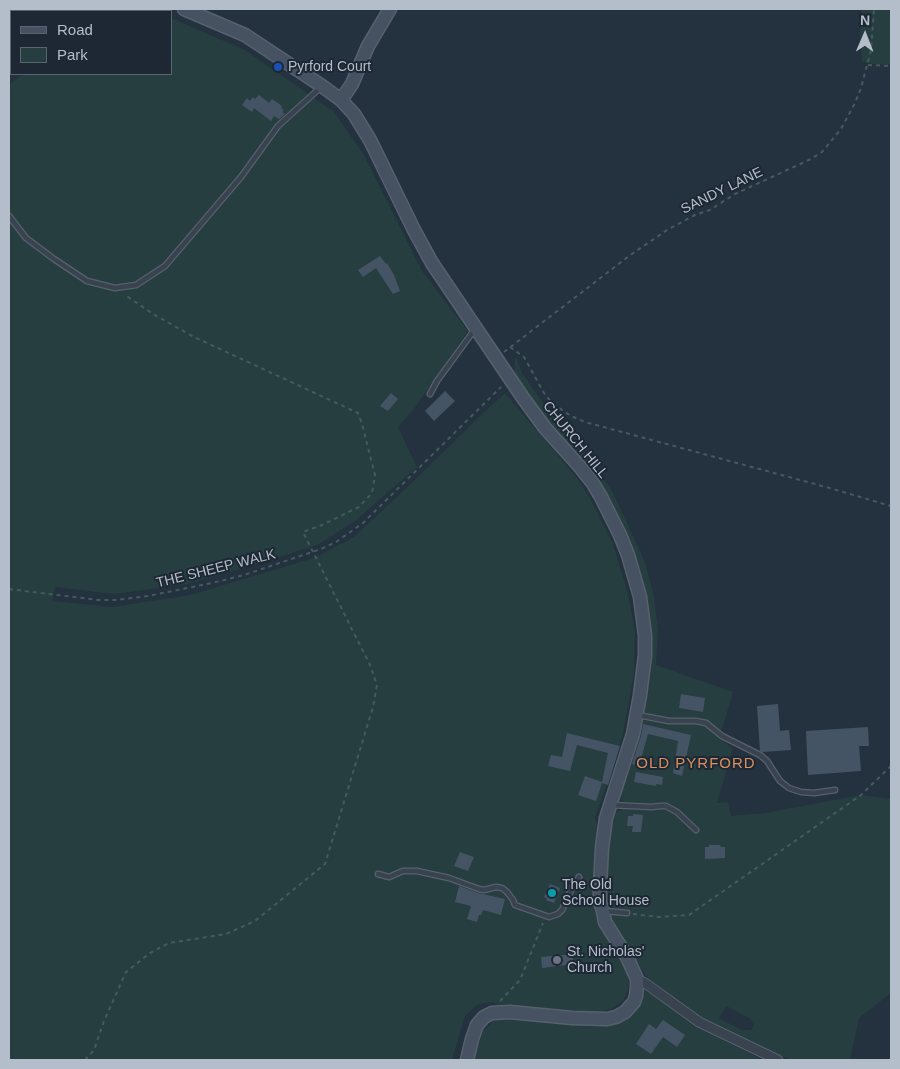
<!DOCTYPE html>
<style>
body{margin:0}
#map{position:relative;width:900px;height:1069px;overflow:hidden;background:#24313f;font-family:Helvetica,sans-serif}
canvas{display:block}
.frame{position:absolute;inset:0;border:10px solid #b4beca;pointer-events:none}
.legend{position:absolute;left:10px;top:10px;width:162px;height:65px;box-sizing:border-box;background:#1d2834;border:1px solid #596470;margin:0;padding:6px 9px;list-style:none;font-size:15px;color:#b4beca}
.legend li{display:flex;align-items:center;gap:10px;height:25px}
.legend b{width:25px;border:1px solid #596470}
.north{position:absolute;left:840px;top:10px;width:50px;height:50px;-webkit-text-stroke:4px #1d2834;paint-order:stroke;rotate:1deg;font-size:14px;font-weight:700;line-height:20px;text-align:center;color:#b4beca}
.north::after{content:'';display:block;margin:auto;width:18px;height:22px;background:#b4beca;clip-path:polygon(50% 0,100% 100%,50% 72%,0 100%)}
</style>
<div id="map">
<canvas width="900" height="1069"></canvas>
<div class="frame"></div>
<ul class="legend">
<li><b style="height:6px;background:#465262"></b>Road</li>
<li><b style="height:14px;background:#263e40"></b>Park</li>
</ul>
<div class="north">N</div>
</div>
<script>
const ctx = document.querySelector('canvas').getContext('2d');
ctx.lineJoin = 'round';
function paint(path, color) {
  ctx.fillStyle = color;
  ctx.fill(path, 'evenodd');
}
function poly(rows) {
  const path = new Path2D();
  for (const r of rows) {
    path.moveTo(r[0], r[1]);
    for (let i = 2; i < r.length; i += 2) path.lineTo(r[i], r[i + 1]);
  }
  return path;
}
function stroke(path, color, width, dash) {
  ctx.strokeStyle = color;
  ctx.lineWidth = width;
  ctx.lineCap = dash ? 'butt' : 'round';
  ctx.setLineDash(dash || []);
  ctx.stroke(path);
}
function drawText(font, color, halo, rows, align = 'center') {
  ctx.font = font + ' Helvetica,sans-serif';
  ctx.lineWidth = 4;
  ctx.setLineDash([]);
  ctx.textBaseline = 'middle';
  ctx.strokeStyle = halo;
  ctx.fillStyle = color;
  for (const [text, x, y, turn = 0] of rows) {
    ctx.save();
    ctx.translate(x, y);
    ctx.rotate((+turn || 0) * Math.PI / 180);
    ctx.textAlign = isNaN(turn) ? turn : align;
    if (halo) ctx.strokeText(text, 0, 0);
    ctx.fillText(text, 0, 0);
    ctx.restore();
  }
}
paint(poly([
 [862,9,891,9,891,64,875,64,862,62,860,33],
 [171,18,245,50,334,112,364,155,422,271,468,331,414,409,398,427,417,467,355,521,317,545,267,561,188,584,114,594,55,587,52,601,112,607,190,595,314,558,354,537,420,475,483,413,505,393,577,478,590,498,613,544,628,593,635,632,634,673,623,733,612,770,595,818,600,833,594,893,595,911,603,928,621,959,629,976,628,990,623,1001,611,1009,600,1012,570,1014,499,1007,493,1002,478,1004,465,1016,452,1060,9,1060,9,85,23,74,171,74],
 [515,355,522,373,553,417,594,466,612,491,645,562,654,596,658,630,656,665,733,692,719,739,733,748,717,803,728,802,731,816,765,813,861,795,891,799,891,993,859,1018,850,1060,791,1060,751,1043,696,1015,646,976,611,920,612,906,606,888,607,853,611,823,617,811,622,810,621,792,647,665,624,538,514,379],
 [726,1006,749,1018,754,1025,751,1030,742,1030,719,1018],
 [640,989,647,992,700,1026,762,1060,510,1060,506,1059,473,1060,483,1031,497,1018,550,1022,608,1022]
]), '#263e40');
paint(poly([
 [259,95,269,103,272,99,282,106,281,108,284,110,282,112,285,114,279,119,274,116,271,121,254,108,252,112,242,105,247,98,250,101,253,97,255,99],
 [380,256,386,264,387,263,394,275,400,291,393,294,376,268,363,277,358,270],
 [445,391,455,401,434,421,425,411],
 [391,393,398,399,388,411,380,406],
 [681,694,705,698,703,712,679,708],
 [778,704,780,731,789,730,791,750,763,752,760,751,757,706],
 [643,724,691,735,682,776,673,773,678,741,648,734,639,766,632,764,641,736],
 [868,727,869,746,859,746,861,771,808,775,806,731],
 [567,733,620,746,608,785,602,783,596,801,578,795,585,776,602,782,608,753,577,745,570,771,548,766,551,755,562,757],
 [636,772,663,777,662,785,656,784,656,786,634,782],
 [633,814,643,815,641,832,632,832,633,826,627,826,628,816,633,816],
 [709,845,720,845,721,847,725,847,725,858,705,859,705,847,709,847],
 [460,852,474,857,468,871,454,866],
 [550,884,560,888,554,903,546,900,547,898,544,897],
 [459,886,478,893,505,899,501,915,483,910,481,915,479,915,477,922,467,919,471,906,455,902],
 [562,955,573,955,573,964,542,968,541,957],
 [663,1020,685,1035,677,1047,663,1037,651,1054,636,1044,649,1024,656,1029]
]), '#455464');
const lane = poly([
 [9,216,26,238,54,259,87,281,115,288,136,285,165,266,241,177,278,126,320,88],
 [430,394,437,381,475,329],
 [638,715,669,721,696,721,706,723,722,736,760,755,767,761,780,781,789,788,801,792,814,793,835,790],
 [611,805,652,807,660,806,666,806,677,812,696,830],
 [378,874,389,877,403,871,417,871,449,878,479,889,484,890,496,887,502,888,507,892,513,900,515,905,549,917,558,914,562,910,572,888,579,877],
 [605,911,627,913]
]);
const street = poly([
 [637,979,645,983,699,1022,778,1060]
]);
const secondary = poly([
 [184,9,245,35,322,86,341,100,354,114,370,140,414,230,432,263,523,398,545,428,580,467,592,482,601,497,620,535,628,555,640,597,645,635,645,655,640,695,633,734,606,818,602,848,600,887,600,902,603,911,605,922,627,957,637,979,637,987,636,996,634,1002,625,1012,616,1017,607,1019,572,1018,510,1012,492,1013,484,1017,477,1025,472,1039,467,1060],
 [341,100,352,84,368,46,390,9]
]);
stroke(lane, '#56616d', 7);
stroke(street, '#56616d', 11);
stroke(secondary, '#56616d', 15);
stroke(poly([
 [868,65,891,66],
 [510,347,524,357,544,393,552,403,571,416,585,422,826,487,891,506],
 [504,352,629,256,667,230,695,215,710,210,735,194,811,159,822,152,841,129,855,103,861,88,871,50,874,9],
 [9,589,98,600,117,600,148,596,212,583,244,575,321,549,336,542,363,523,501,387],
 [633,914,659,917,689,915,861,795,891,766],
 [500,1001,520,980,543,923],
 [85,1060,94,1050,104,1021,126,972,150,953,169,943,226,934,255,921,325,864,373,707,377,685,370,665,303,532,322,525,359,507,372,493,375,475,362,424,358,413,194,337,153,314,125,295]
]), '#445b5d', 2, [4, 4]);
stroke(lane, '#38434f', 4.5);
stroke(street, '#38434f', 9);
stroke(secondary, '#465262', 12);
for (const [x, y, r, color] of [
 [278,67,5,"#1a4fb4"],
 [552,893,5,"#0f9aa8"],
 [557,960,5,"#6b7280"]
]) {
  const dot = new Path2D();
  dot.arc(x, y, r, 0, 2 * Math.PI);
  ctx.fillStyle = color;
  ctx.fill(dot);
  stroke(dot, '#1d2834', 2);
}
drawText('14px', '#b4beca', '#1d2834', [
 ["Pyrford Court",288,67],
 ["The Old",562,885],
 ["School House",562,901],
 ["St. Nicholas'",567,952],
 ["Church",567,968]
], 'left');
drawText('14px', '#b4beca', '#1d2834', [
 ["SANDY LANE",722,191,-26],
 ["CHURCH HILL",575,440,51],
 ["THE SHEEP WALK",216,569,-14]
]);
ctx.letterSpacing = '1px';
drawText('15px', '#d88f61', '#1d2834', [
 ["OLD PYRFORD",696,764]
]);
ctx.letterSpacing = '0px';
</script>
